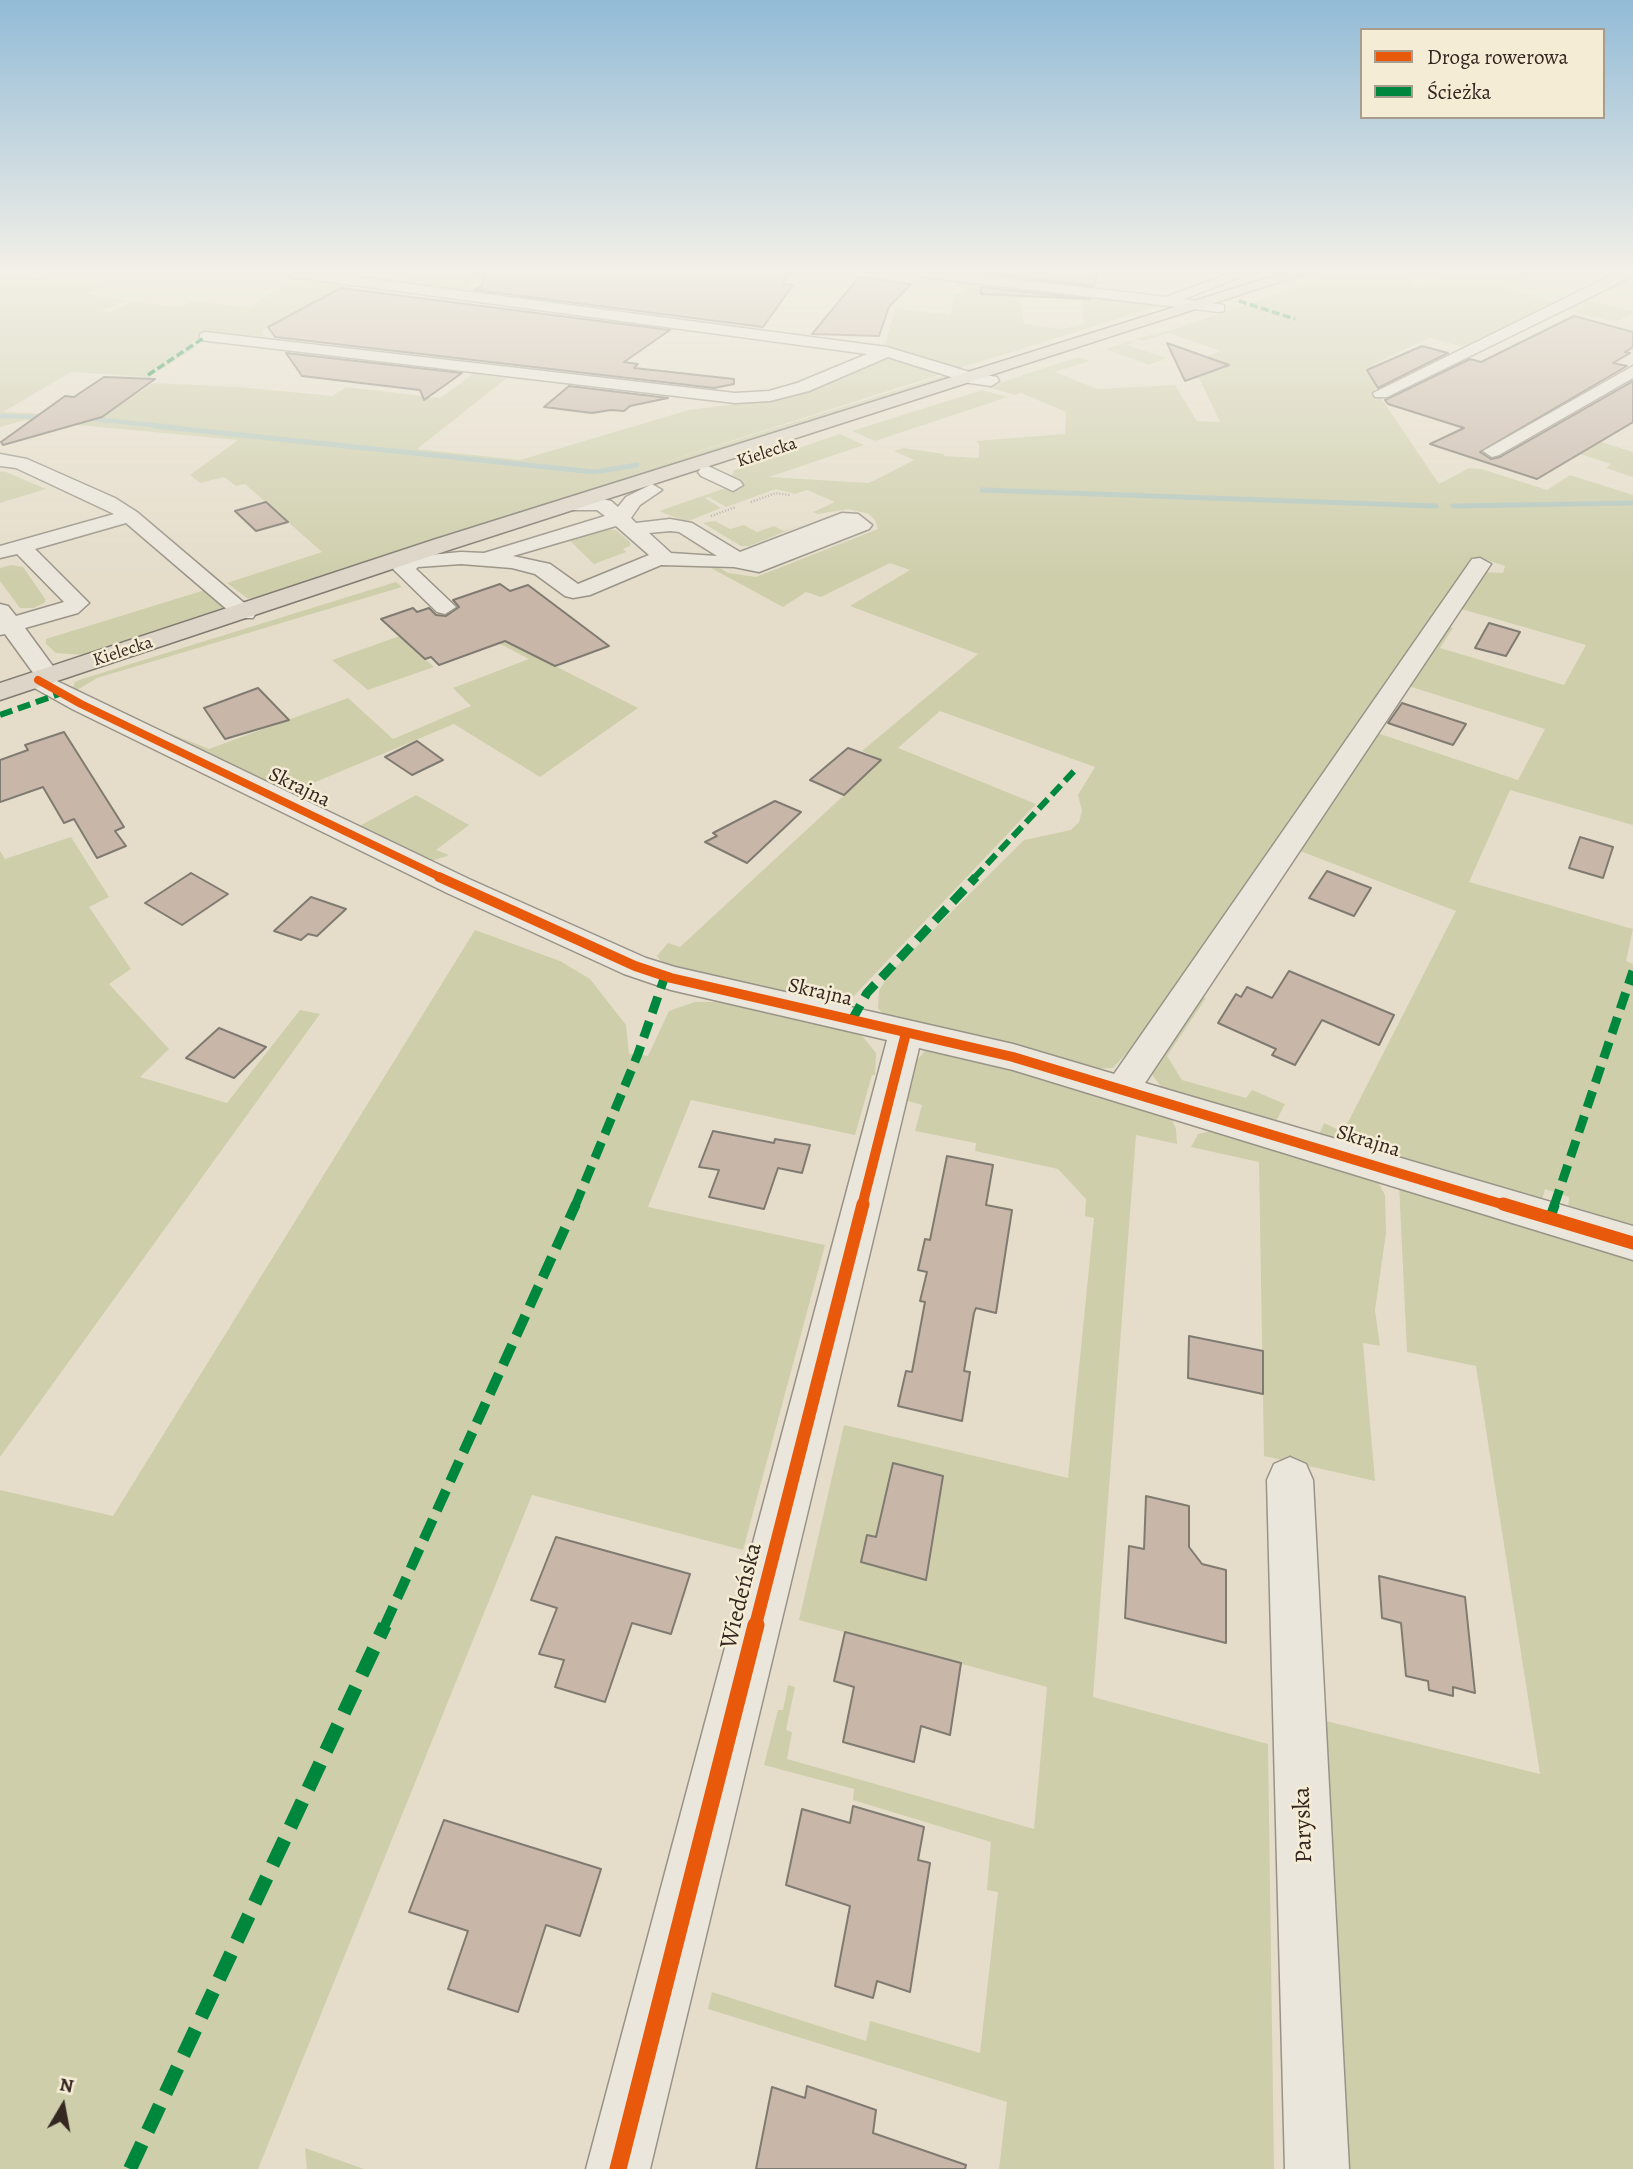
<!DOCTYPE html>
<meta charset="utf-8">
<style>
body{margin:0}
#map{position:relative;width:1633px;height:2169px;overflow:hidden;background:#e5ddca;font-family:Alegreya,serif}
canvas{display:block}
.legend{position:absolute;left:1360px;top:28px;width:245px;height:91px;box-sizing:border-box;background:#f5ecd5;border:2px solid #a89d8d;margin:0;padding:9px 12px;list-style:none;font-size:21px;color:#352721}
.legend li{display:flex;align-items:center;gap:14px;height:35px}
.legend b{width:35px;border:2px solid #a89d8d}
.north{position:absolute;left:28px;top:2071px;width:70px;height:70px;-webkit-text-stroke:5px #f5ecd5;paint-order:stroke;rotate:10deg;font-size:19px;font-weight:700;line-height:28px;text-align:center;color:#352721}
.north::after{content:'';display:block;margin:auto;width:24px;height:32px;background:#352721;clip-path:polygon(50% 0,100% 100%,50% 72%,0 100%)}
</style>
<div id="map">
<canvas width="1633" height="2169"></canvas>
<ul class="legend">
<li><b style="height:9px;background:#e8590c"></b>Droga rowerowa</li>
<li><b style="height:9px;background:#00873e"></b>Ścieżka</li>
</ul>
<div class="north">N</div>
</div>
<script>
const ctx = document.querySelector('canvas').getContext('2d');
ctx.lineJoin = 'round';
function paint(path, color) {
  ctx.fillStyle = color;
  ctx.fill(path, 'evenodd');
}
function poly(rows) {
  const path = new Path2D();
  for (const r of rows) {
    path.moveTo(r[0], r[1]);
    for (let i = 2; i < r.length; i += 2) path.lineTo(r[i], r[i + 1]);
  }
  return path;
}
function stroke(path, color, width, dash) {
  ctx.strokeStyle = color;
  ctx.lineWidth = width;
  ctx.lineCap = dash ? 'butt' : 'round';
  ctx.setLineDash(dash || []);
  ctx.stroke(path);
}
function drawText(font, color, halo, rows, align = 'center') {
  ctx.font = font + ' Alegreya,serif';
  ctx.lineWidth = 5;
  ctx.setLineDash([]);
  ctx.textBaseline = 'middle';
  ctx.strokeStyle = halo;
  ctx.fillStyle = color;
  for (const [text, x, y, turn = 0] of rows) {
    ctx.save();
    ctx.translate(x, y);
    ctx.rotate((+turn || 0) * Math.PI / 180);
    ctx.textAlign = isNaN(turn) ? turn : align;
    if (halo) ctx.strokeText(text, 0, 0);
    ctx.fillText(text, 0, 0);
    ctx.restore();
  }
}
paint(poly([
 [265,273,365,287,349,287,299,311,302,316,290,314,283,322,264,329,262,333,266,337,263,340,205,333,190,344,197,346,150,377,71,372,3,412,103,416,153,383,239,387,332,396,346,387,440,398,473,374,507,378,417,449,520,460,689,410,770,399,887,359,908,360,948,372,630,473,949,374,949,376,258,600,247,598,227,583,322,552,245,484,236,486,224,477,200,483,190,475,238,440,25,420,0,427,0,276,112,282,88,294,125,300,102,311,111,312,131,302,182,307,193,301,250,308,292,279],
 [419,273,488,273,460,291,399,283],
 [1339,273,1407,273,1417,288,1452,273,1539,273,1509,288,1556,303,1463,347,1430,338,1372,365,1375,368,1408,373,1375,389,1439,484,1469,468,1482,469,1547,490,1570,475,1633,495,1633,825,1510,790,1469,882,1633,929,1626,961,1633,964,1633,1230,1568,1212,1569,1197,1545,1189,1541,1204,1318,1137,1324,1123,1343,1132,1456,911,1295,849,1374,732,1518,780,1545,729,1405,685,1446,625,1453,628,1440,648,1564,685,1586,645,1458,608,1482,572,1503,573,1505,566,1490,561,1472,557,1136,1043,1113,1068,1088,1069,885,1016,878,1008,879,991,889,974,1024,840,1071,830,1079,822,1082,811,1078,795,1095,767,940,711,898,748,1036,804,852,998,833,1004,664,965,657,956,668,943,680,947,882,760,862,751,978,654,850,606,910,570,890,563,821,597,806,592,783,607,711,568,717,566,728,573,756,577,878,529,875,520,869,514,848,509,818,514,813,512,835,502,807,490,795,494,776,489,726,507,709,497,705,498,721,508,686,522,659,511,743,482,732,475,734,470,840,434,864,445,769,477,869,483,914,460,894,451,903,448,944,454,944,456,979,458,979,444,976,441,1065,434,1066,412,1021,393,1015,395,987,387,1078,357,1089,361,1055,372,1097,389,1175,385,1197,421,1220,422,1194,367,1213,360,1206,357,1220,351,1169,333,1143,341,1135,339,1175,329],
 [956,281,1019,288,1024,324,1062,329,1084,324,1081,294,1166,304,957,369,922,356,875,348,884,347,895,308,950,315,955,293,964,293,965,287,956,287],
 [1585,300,1633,311,1633,313,1616,322,1565,310],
 [1131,341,1135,341,1127,345,1167,358,1149,365,1106,349],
 [982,390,1008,397,875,441,852,431],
 [1553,427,1633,452,1633,477,1606,468,1611,464,1533,439],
 [0,471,6,472,46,489,0,503],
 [715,521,730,529,744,525,757,532,774,526,784,531,799,526,749,546,741,546,703,523],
 [609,529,616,530,630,542,630,546,623,549,626,552,594,564,570,541],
 [11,565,23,567,46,600,44,603,34,608,20,608,0,581,0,568],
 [396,582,402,587,97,678,74,692,72,689,75,682,82,679],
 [205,590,225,608,221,612,84,655,56,653,46,644,46,639],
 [492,634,638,708,540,777,454,724,294,791,318,805,314,807,163,735,169,733,209,749,348,698,393,739,471,706,453,688,529,659,498,643],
 [400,636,434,667,368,690,332,660],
 [416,795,469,825,436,850,449,855,444,857,431,861,356,828],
 [71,837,109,897,89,907,131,969,109,984,169,1049,140,1077,227,1103,300,1010,320,1014,0,1457,0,851,5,859],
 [475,930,560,961,590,979,626,1025,629,1054,648,1056,669,1011,695,1002,733,1002,859,1032,876,1053,875,1075,872,1075,855,1135,691,1100,648,1207,825,1245,743,1550,532,1495,258,2169,0,2169,0,1490,113,1516],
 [1197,996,1206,998,1167,1056,1182,1080,1246,1098,1252,1090,1285,1104,1274,1125,1162,1088,1153,1076,1151,1071],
 [928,1047,1015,1068,1171,1118,1176,1129,1177,1144,1136,1135,1093,1697,1268,1744,1274,2169,999,2169,1007,2102,708,2009,712,1992,866,2041,870,2021,980,2053,998,1892,987,1890,991,1842,853,1800,854,1789,764,1765,778,1710,783,1710,788,1685,795,1687,786,1730,792,1732,787,1759,1034,1829,1047,1687,799,1620,844,1425,1068,1478,1094,1218,1085,1216,1086,1199,1058,1169,975,1151,976,1143,915,1131,922,1105,905,1100,917,1060],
 [1211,1131,1233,1134,1367,1172,1378,1182,1385,1195,1386,1233,1375,1310,1380,1346,1363,1343,1375,1481,1264,1456,1259,1162,1191,1147,1198,1134],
 [1399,1184,1633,1257,1633,2169,1345,2169,1322,1720,1540,1774,1476,1366,1407,1352],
 [305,2148,364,2169,307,2169]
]), '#ceceab');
stroke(poly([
 [0,416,48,417],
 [84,418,171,427]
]), '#b1c6bd', 4.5);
stroke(poly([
 [155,426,594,472,637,465],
 [982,490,1436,506],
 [1453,506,1633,503]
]), '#b1c6bd', 5);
const building = poly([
 [483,273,789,273,783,284,793,285,763,327,474,290,482,286,483,273],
 [986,273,1098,273,1094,286,986,273],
 [859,277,911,284,889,307,879,336,812,334,859,277],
 [981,287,1090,299,981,294,981,287],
 [341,288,670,330,624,362,638,364,634,368,734,379,734,384,714,388,275,337,268,327,341,288],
 [1574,316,1633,332,1633,347,1625,352,1630,353,1613,363,1627,366,1480,452,1491,459,1500,457,1633,381,1633,422,1537,479,1430,444,1464,428,1388,404,1385,400,1470,359,1481,362,1574,316],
 [1167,343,1229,365,1185,381,1167,343],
 [1422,346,1448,353,1378,388,1367,370,1422,346],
 [286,353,462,373,424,400,420,390,302,376,286,353],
 [104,377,155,379,102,417,3,445,1,442,65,396,74,397,104,377],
 [569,386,668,398,630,406,624,411,611,410,592,413,544,407,569,386],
 [266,502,288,522,256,531,235,511,266,502],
 [500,584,510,591,528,585,609,646,555,666,505,641,439,665,431,657,425,659,381,619,413,608,417,612,429,608,436,615,446,616,459,607,453,600,500,584],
 [1489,623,1520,632,1506,656,1475,648,1489,623],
 [258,688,289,720,225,739,204,708,258,688],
 [1402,703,1466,724,1453,745,1388,723,1402,703],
 [64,732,124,827,115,831,126,846,97,858,74,819,64,823,43,787,0,802,0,760,28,750,25,745,64,732],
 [417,741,443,760,412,775,385,757,417,741],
 [848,748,881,760,844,795,810,780,848,748],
 [775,801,801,812,747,863,705,842,717,836,713,833,775,801],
 [1580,837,1613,847,1603,878,1569,868,1580,837],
 [1327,871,1371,888,1354,916,1309,898,1327,871],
 [191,873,228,894,182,925,145,903,191,873],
 [311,897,346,909,317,936,308,934,301,940,274,931,311,897],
 [1289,971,1394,1015,1379,1045,1322,1020,1295,1065,1272,1055,1276,1049,1218,1023,1236,994,1241,997,1247,987,1272,998,1289,971],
 [219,1028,266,1047,234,1078,186,1058,219,1028],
 [713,1131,774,1143,775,1139,810,1145,802,1173,778,1168,764,1209,709,1197,719,1170,699,1167,713,1131],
 [947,1156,993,1165,986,1205,1012,1210,996,1313,976,1308,974,1313,964,1371,970,1372,962,1421,898,1406,906,1371,912,1372,925,1302,920,1301,927,1272,918,1270,925,1239,930,1240,947,1156],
 [1189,1336,1263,1351,1263,1394,1188,1378,1189,1336],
 [893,1463,943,1476,926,1580,861,1562,867,1535,876,1537,893,1463],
 [1146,1496,1189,1506,1189,1547,1202,1564,1226,1570,1226,1643,1125,1618,1129,1546,1144,1549,1146,1496],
 [556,1537,690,1574,671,1634,632,1623,605,1702,555,1687,564,1660,539,1654,557,1608,531,1600,556,1537],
 [1379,1576,1465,1597,1475,1693,1453,1687,1453,1696,1429,1690,1428,1681,1406,1676,1401,1623,1382,1618,1379,1576],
 [845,1632,961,1663,950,1735,921,1726,914,1762,843,1742,854,1687,834,1681,845,1632],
 [853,1806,924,1827,918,1860,930,1863,910,1992,877,1981,873,1998,835,1986,850,1906,786,1885,802,1809,850,1823,853,1806],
 [444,1820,601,1869,580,1936,546,1925,518,2012,448,1989,468,1931,409,1912,444,1820],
 [807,2086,876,2110,873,2133,966,2165,965,2169,756,2169,772,2087,805,2098,807,2086]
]);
paint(building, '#c8b7a9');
stroke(building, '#807b71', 2);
const minor = poly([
 [286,273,327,273,887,347,973,373,997,377,999,381,991,386,970,383,888,357,809,391,770,401,735,403,200,340,200,334,205,332,735,393,769,391,797,383,867,354,293,277,286,273],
 [916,273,961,273,1166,297,1230,273,1251,273,1184,299,1224,305,1224,311,1219,312,923,277,916,273],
 [1616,273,1633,273,1633,276,1387,397,1375,397,1373,393,1616,273],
 [1633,366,1633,378,1499,455,1492,457,1483,451,1633,366],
 [0,454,27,459,115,498,137,512,256,613,253,618,237,618,126,523,35,549,89,603,78,613,25,628,60,676,57,681,469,879,646,958,675,967,1013,1044,1114,1074,1472,559,1480,558,1491,564,1145,1083,1633,1226,1633,1260,1013,1070,919,1048,650,2169,586,2169,887,1040,671,990,624,974,447,893,72,709,29,685,26,680,34,674,5,634,0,635,0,604,8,606,16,616,64,602,17,554,0,558,0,546,114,514,16,468,0,466,0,454],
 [708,466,740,481,743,485,733,491,701,476,698,472,701,468,708,466],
 [652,484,662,490,640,505,631,518,636,523,670,519,692,523,740,552,842,513,858,514,872,525,869,529,759,572,734,567,661,565,590,595,573,598,565,596,535,574,512,568,461,564,418,567,416,569,456,607,445,614,437,612,393,569,411,551,425,551,429,555,461,552,484,553,605,516,597,510,569,510,559,504,562,500,590,496,611,501,618,507,626,497,652,484],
 [616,526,649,555,578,584,550,564,513,556,616,526],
 [670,531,679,532,717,556,671,553,649,533,670,531],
 [1290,1457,1306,1464,1313,1480,1349,2169,1285,2169,1267,1480,1274,1464,1290,1457]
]);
const major = poly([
 [1283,273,1307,273,449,550,0,700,0,683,433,540,1283,273]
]);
stroke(minor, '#999387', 3);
stroke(major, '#807b71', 3);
stroke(poly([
 [751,502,776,493,790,495],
 [711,516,736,507]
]), '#aaa59e', 2.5, [1, 2]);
paint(minor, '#eae6dc');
paint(major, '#ddd5c7');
stroke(poly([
 [1239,301,1295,319],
 [148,375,205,337]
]), '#00873e', 3.5, [8, 3.5]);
stroke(poly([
 [0,715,62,693],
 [974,878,1076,769]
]), '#00873e', 6, [13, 6]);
stroke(poly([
 [852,1020,867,993,976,877],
 [575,1206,638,1054,665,976],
 [1554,1206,1633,971]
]), '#00873e', 9, [17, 9]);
stroke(poly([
 [1550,1218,1555,1204],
 [384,1627,576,1204]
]), '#00873e', 10, [22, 10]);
stroke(poly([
 [130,2169,385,1625]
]), '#00873e', 14, [28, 14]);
stroke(poly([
 [38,680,81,704,442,878]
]), '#e8590c', 8);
stroke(poly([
 [439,877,635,966,671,978,1013,1057,1508,1206],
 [862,1206,906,1033]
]), '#e8590c', 10);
stroke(poly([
 [1503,1204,1633,1243],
 [755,1627,863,1204]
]), '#e8590c', 13);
stroke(poly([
 [618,2169,756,1625]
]), '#e8590c', 17);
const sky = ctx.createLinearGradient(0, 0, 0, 577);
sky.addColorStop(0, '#92bbd7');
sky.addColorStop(0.47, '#f3f0e7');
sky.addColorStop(1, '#f3f0e700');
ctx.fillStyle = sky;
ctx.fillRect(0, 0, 1633, 577);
drawText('18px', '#352721', '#f5ecd5', [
 ["Kielecka",767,453,-18],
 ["Kielecka",123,652,-18]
]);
drawText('21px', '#352721', '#f5ecd5', [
 ["Skrajna",299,788,26],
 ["Skrajna",820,993,13],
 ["Skrajna",1368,1142,17]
]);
drawText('24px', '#352721', '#f5ecd5', [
 ["Wiedeńska",742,1596,-76],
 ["Paryska",1304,1825,-92]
]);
</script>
